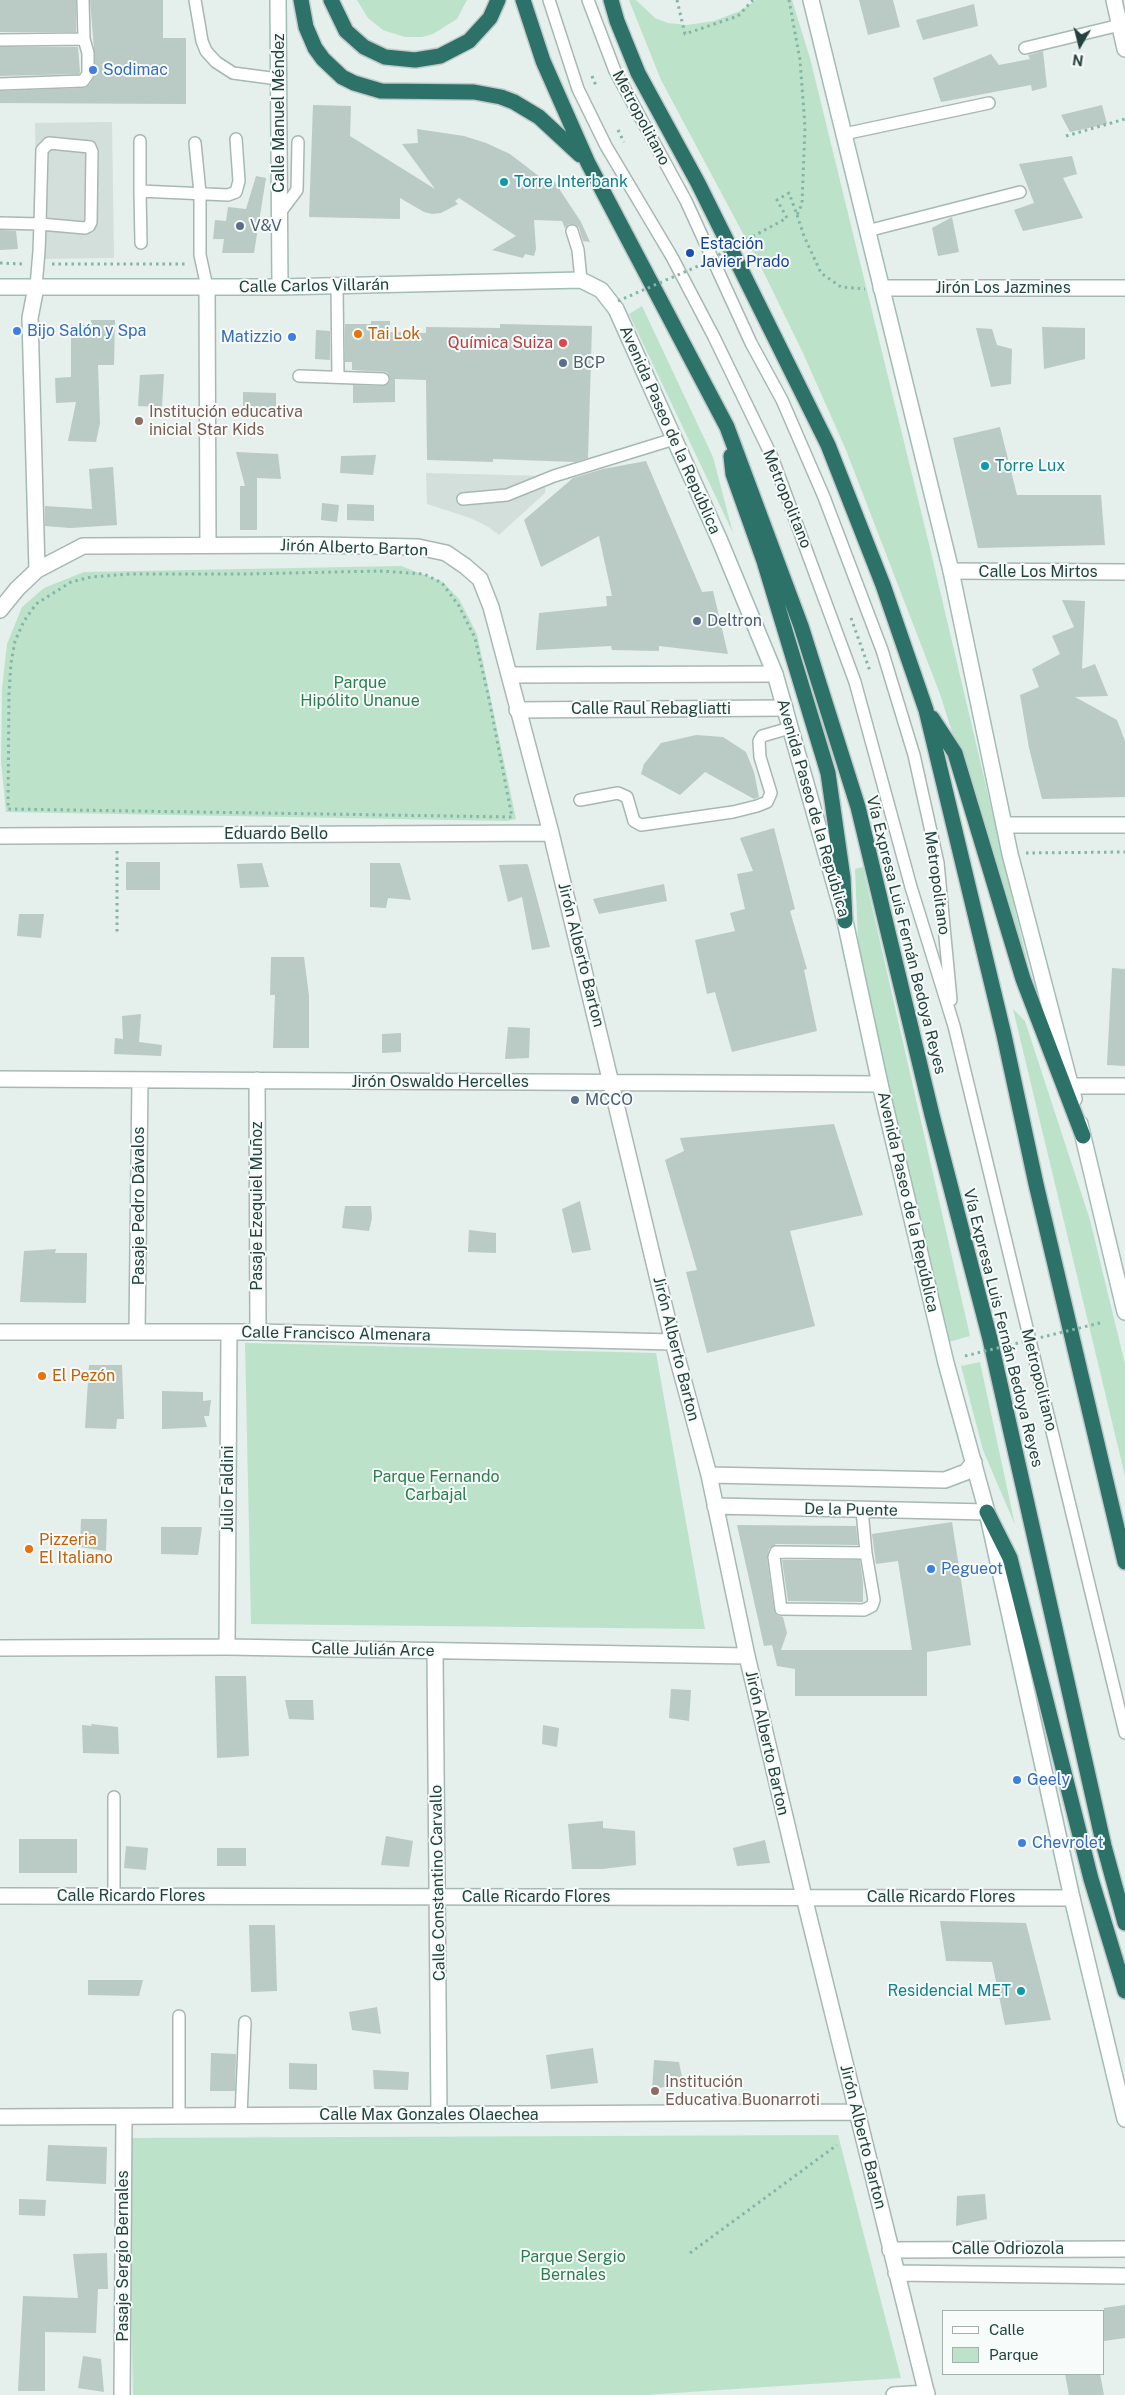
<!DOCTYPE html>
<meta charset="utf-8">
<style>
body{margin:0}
#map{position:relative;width:1125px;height:2395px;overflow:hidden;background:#e5efec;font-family:"Public Sans",sans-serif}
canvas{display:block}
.legend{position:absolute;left:942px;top:2310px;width:162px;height:65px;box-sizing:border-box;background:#f7fbf9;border:1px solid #a2b1ae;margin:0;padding:6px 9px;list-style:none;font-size:15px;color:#22433d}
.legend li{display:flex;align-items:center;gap:10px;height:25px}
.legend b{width:25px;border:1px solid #a2b1ae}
.north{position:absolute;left:1055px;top:20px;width:50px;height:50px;-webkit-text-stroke:4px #f7fbf9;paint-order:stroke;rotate:188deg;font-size:14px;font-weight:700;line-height:20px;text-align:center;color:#22433d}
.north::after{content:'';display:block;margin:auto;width:18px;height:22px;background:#22433d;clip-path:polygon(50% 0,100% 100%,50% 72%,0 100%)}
</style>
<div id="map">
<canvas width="1125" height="2395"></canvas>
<ul class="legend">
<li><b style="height:6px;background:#fff"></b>Calle</li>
<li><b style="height:14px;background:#bde2ca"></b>Parque</li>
</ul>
<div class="north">N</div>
</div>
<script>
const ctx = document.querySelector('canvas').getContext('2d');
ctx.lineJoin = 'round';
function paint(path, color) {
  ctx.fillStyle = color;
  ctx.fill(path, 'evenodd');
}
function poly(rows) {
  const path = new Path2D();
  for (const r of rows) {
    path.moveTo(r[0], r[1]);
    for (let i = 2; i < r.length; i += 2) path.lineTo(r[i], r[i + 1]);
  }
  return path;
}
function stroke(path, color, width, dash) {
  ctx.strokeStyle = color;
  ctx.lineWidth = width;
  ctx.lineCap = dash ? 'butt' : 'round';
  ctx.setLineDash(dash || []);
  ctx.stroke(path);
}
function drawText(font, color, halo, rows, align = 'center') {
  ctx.font = font + ' "Public Sans",sans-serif';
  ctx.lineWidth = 4;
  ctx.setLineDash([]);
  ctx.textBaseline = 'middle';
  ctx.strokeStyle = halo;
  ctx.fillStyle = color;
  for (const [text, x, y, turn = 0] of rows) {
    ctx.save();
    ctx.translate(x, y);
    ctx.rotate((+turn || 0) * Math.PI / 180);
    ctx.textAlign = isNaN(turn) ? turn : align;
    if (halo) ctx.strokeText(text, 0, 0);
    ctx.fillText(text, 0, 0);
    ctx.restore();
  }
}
paint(poly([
 [112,122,114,258,37,259,35,123],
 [426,473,546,476,545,493,499,535,487,526,470,518,427,504]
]), '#d3dfdb');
paint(poly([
 [357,0,467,0,457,19,433,34,422,37,405,37,383,30,368,18],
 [629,0,636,0,655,18,668,23,687,25,714,21,740,11,756,0,792,0,810,58,930,548,1035,994,940,694,846,450,803,353,763,271,661,80],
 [642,306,713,457,733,533,629,314],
 [401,566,443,582,459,599,477,634,516,819,507,821,6,812,1,761,2,689,7,644,22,607,44,588,84,572],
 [863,867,970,1336,949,1342,859,962,855,869],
 [1013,1009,1025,1021,1090,1220,1125,1364,1125,1476],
 [245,1343,656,1353,705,1629,251,1624],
 [980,1362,1015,1525,983,1450,961,1366],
 [838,2135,901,2378,645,2395,133,2395,128,2138]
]), '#bde2ca');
paint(poly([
 [0,0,76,0,76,32,0,32],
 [90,0,163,0,163,38,186,38,186,104,0,103,0,91,83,88,89,85,96,74],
 [859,0,893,0,900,27,868,35],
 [974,4,978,26,923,40,916,20],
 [0,47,78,47,80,72,79,74,0,76],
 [1043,51,1047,87,1032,91,1031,85,941,102,933,78,991,54,999,65,1030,59,1028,55],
 [313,105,351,106,350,136,435,189,402,144,418,143,417,129,464,136,486,143,510,154,549,184,554,181,581,222,590,242,583,241,579,228,574,224,569,224,565,228,562,221,534,220,536,249,534,256,525,254,523,258,492,250,516,236,459,198,455,201,458,204,441,213,432,214,424,212,400,198,400,219,309,217],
 [1102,105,1107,124,1070,132,1061,115],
 [1072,156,1077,174,1063,178,1083,218,1023,231,1014,210,1034,203,1019,164],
 [256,176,266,178,254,253,222,253,224,239,213,239,215,220,226,221,228,207,246,209],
 [952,217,959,252,938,256,932,228],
 [0,230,16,231,18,249,0,250],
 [91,320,115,320,114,365,98,365,100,423,96,442,68,441,76,402,56,403,55,378,71,377,71,325,91,325],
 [371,321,390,321,390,332,426,333,426,327,500,328,500,324,592,326,588,458,575,462,493,459,493,462,427,460,426,380,395,379,395,402,353,403,353,385,383,386,389,383,390,380,387,372,352,370,352,362,345,362,345,324,371,324],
 [1042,327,1085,328,1085,359,1044,369],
 [976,328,992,329,997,345,1012,349,1011,384,991,387],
 [316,330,330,331,330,360,315,359],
 [164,374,162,407,138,406,140,375],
 [243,392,276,393,276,411,243,410],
 [1000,427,1017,495,1101,495,1105,545,978,548,953,438],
 [236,452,278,454,281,479,257,478,257,530,240,530,240,486,245,486],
 [376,455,373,475,340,473,341,456],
 [646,461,702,592,713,591,728,654,659,646,659,651,612,650,611,646,536,650,539,613,607,606,606,596,612,596,599,536,541,567,524,520,573,478,603,469],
 [113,467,117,525,70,528,45,526,45,506,92,509,89,469],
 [322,503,339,505,337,522,321,520],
 [347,504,374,505,374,521,347,520],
 [1062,600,1085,601,1082,669,1095,664,1108,696,1075,697,1117,720,1125,741,1125,797,1042,799,1029,748,1020,695,1039,687,1032,669,1060,654,1052,636,1074,627],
 [696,735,723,737,746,752,754,772,759,797,754,799,705,772,680,795,641,774,644,764,661,743],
 [774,828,795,909,790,911,807,969,804,970,817,1031,732,1052,715,992,707,994,695,940,735,931,730,913,745,909,737,874,753,871,740,838],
 [126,862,160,862,160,890,126,890],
 [262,863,269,887,240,888,237,864],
 [370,863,400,863,411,900,388,898,386,908,370,907],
 [527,864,528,865,550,947,532,950,522,897,508,902,499,865],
 [664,884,667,901,599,914,593,899],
 [19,914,44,914,41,938,17,936],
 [271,957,304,957,309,996,309,1048,273,1048,275,995,270,995],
 [1112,968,1125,969,1125,1066,1107,1065],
 [141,1014,139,1042,162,1045,161,1056,114,1054,115,1038,123,1039,122,1016],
 [508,1027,530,1028,529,1058,505,1059],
 [401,1033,401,1052,382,1053,382,1034],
 [834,1124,863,1215,790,1231,815,1326,707,1353,686,1272,697,1270,665,1160,684,1151,680,1138],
 [580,1201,591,1250,572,1253,562,1209],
 [345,1206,371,1206,372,1218,369,1231,342,1228],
 [469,1230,496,1233,496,1253,468,1252],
 [56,1249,55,1253,87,1253,86,1303,20,1302,24,1251],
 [89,1365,122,1365,124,1419,117,1419,116,1429,85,1428],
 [162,1391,203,1392,203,1401,211,1400,209,1416,204,1416,207,1427,162,1429],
 [81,1519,107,1519,106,1551,80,1547],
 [952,1522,971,1645,927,1652,927,1696,795,1696,795,1669,777,1666,772,1645,764,1646,737,1525,856,1526,858,1545,776,1544,769,1549,767,1558,774,1610,777,1615,783,1617,787,1633,781,1650,912,1650,898,1561,876,1564,872,1534],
 [161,1527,202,1527,198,1555,161,1554],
 [782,1560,860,1560,863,1583,863,1602,788,1601],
 [215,1676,246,1676,249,1756,217,1758],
 [671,1689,691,1690,689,1721,669,1718],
 [285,1700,313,1700,314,1720,289,1719],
 [91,1724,118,1727,119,1754,83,1753,82,1725,92,1726],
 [543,1725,559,1728,557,1747,542,1744],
 [603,1821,603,1828,635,1831,636,1865,602,1869,572,1869,568,1824],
 [386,1836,413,1841,409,1867,381,1865],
 [19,1839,77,1839,77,1873,19,1873],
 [765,1840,770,1863,737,1866,733,1848],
 [126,1846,148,1848,146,1870,124,1868],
 [217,1848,246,1848,246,1866,217,1866],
 [940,1921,1026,1923,1051,2020,1005,2025,992,1962,946,1961],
 [249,1925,275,1925,277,1991,251,1992],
 [88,1980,143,1980,139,1996,88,1995],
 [377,2007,381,2034,352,2030,349,2012],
 [593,2048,598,2083,551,2089,546,2055],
 [211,2053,236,2054,235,2091,210,2091],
 [654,2060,679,2062,683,2082,652,2090],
 [289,2063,317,2064,317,2090,289,2089],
 [373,2070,409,2072,408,2090,374,2089],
 [48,2145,107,2147,106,2184,46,2181],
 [985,2194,987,2219,956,2226,957,2196],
 [19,2199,46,2200,45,2216,19,2215],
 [107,2253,108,2289,98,2289,96,2333,45,2332,45,2391,18,2391,23,2296,78,2298,73,2254],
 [1125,2305,1125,2338,1104,2341,1104,2308],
 [83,2356,101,2359,104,2392,78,2388],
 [1065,2374,1100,2374,1104,2395,1069,2395]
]), '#bacac5');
const lane = poly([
 [83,0,84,39],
 [195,0,202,41,206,51,216,62,233,73,278,79],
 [549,0,578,89,606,146,672,257,714,337,772,457,855,682,911,887,954,1026,1125,1733],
 [588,0,615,71,686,201,751,343,782,400,824,497,882,650,914,755,938,863,951,1000],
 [0,40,84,39,88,53,88,74,83,81,0,84],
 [1025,48,1120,25],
 [844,134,989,103],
 [195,143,200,193,200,255,207,287],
 [140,191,140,141],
 [279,214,297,190,298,142],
 [0,223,40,224,85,228,89,226,91,222,92,152,90,147,49,143,42,150,40,224,39,251,36,287],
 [572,231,578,250,581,280],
 [867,231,1020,192],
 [141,243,140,191,228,195,236,192,239,181,236,139],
 [337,285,338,377],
 [299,376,383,379],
 [463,499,507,495,554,476,674,439],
 [580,800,618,793,627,797,634,821,641,825,733,812,757,806,767,802,771,793,760,757,759,741,762,736,790,728],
 [862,1510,866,1553,874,1600,872,1606,864,1610,781,1609,774,1557,776,1552,866,1553],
 [114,1797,114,1896],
 [179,2116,179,2016],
 [241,2116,245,2022]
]);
const street = poly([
 [1114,0,1125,49],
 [36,287,30,318,37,570],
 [207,287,208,545],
 [881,288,1125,288],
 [951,571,1125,572],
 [0,610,17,589,37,570,83,546,318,545,418,547,446,553,465,566,480,579,491,607,551,833,673,1342,709,1475,747,1656,804,1897,927,2395],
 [509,675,775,674],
 [517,710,785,708],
 [1005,825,1125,825],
 [0,836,551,833],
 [0,1079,880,1084],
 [257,1080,258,1332],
 [1071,1086,1125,1086],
 [0,1332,258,1332,673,1342],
 [137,1332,140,1080],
 [709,1475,945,1480,966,1472,974,1462],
 [715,1506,987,1512],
 [227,1647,229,1332],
 [0,1648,227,1647,747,1656],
 [435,1652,439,2115],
 [0,1896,1072,1898],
 [0,2117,858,2112],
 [890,2250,1125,2249],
 [896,2273,1125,2276],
 [122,2395,124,2117],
 [894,2395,927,2393]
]);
const secondary = poly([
 [278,0,280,287],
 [811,0,951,571,1010,854,1074,1099],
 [0,287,280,287,581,280,601,290,616,309,720,541,775,674,845,921,880,1084,946,1363,987,1512,1072,1898,1125,2119],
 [1080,1124,1125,1312]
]);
const highway = poly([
 [301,0,306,27,315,48,323,59,342,77,354,83,381,91,474,92,501,97,514,102,539,117,580,155],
 [331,0,346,31,364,47,385,57,415,60,440,56,469,41,490,18,498,0],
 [523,0,543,61,588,163,727,427,801,626,858,807,932,1115,990,1339,1104,1846,1125,1923],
 [611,0,617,21,638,73,698,183,828,445,883,585,926,710,1004,1035,1036,1184,1125,1562],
 [731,456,733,474,764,561,828,773,843,878,845,921],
 [932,718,955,753,1023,979,1083,1136],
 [987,1512,1010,1558,1091,1879,1125,1991]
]);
stroke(lane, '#a7b8b4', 14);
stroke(street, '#a7b8b4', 18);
stroke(secondary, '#a3bcb5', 18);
stroke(highway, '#c1cac9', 18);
stroke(poly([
 [677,0,685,34,738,16,753,0],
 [592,76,597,88],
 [618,130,624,142],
 [1066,136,1125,119],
 [797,215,804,236,821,273,841,287,865,289],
 [787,218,777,200,789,193,797,215,802,204,805,127,800,60,789,0],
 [0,263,23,264],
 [52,264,188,264],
 [380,571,424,574,442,583,459,606,475,638,489,699,512,817,8,809,9,693,11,663,15,641,24,621,36,604,71,582,91,577,130,574,247,574,380,571],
 [851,618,870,671],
 [117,851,117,933],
 [1026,853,1125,852],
 [690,2253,837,2145]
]), '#83b5a9', 3, [2.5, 4]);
stroke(lane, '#fff', 11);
stroke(street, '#fff', 15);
stroke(secondary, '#fff', 15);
stroke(highway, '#2c7269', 15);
stroke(poly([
 [618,301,696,267,787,218],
 [965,1356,1104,1322]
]), '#83b5a9', 3, [2.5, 4]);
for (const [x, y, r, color] of [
 [93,70,5,"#3f7fe0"],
 [504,182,5,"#0f9aa8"],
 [240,226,5,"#5c6f8a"],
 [690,253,5,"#1a4fb4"],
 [17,331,5,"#3f7fe0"],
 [358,334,5,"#e8710a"],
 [292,337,5,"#3f7fe0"],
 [563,343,5,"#e0444e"],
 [563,363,5,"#5c6f8a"],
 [139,421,5,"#8d6e63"],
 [985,466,5,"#0f9aa8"],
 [697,621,5,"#5c6f8a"],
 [575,1100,5,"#5c6f8a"],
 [42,1376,5,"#e8710a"],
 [29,1549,5,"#e8710a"],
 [931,1569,5,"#3f7fe0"],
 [1017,1780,5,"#3f7fe0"],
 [1022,1843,5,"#3f7fe0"],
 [1021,1991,5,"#0f9aa8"],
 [655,2091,5,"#8d6e63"]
]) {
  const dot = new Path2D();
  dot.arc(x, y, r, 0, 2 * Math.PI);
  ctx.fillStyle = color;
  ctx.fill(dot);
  stroke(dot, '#f7fbf9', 2);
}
drawText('16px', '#366cbe', '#f7fbf9', [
 ["Sodimac",103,70],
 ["Bijo Salón y Spa",27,331],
 ["Matizzio",282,337,"right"],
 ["Pegueot",941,1569],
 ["Geely",1027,1780],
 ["Chevrolet",1032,1843]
], 'left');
drawText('16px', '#22433d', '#f7fbf9', [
 ["Calle Manuel Méndez",279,113,-90],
 ["Metropolitano",641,118,62],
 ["Calle Carlos Villarán",314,286,-1],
 ["Jirón Los Jazmines",1003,288],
 ["Avenida Paseo de la República",670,430,66],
 ["Metropolitano",787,499,68],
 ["Jirón Alberto Barton",354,548,2],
 ["Calle Los Mirtos",1038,572],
 ["Calle Raul Rebagliatti",651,709],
 ["Avenida Paseo de la República",813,808,74],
 ["Eduardo Bello",276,834],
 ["Metropolitano",937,883,82],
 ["Vía Expresa Luis Fernán Bedoya Reyes",906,935,76],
 ["Jirón Alberto Barton",581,955,76],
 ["Jirón Oswaldo Hercelles",440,1082],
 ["Avenida Paseo de la República",908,1202,77],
 ["Pasaje Pedro Dávalos",139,1206,-90],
 ["Pasaje Ezequiel Muñoz",257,1206,-90],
 ["Vía Expresa Luis Fernán Bedoya Reyes",1003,1328,76],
 ["Calle Francisco Almenara",336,1334,1],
 ["Jirón Alberto Barton",676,1349,76],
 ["Metropolitano",1039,1380,76],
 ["Julio Faldini",228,1489,-90],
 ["De la Puente",851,1510,1],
 ["Calle Julián Arce",373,1650,1],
 ["Jirón Alberto Barton",767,1743,77],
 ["Calle Constantino Carvallo",438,1883,-91],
 ["Calle Ricardo Flores",131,1896],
 ["Calle Ricardo Flores",536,1897],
 ["Calle Ricardo Flores",941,1897],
 ["Calle Max Gonzales Olaechea",429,2115],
 ["Jirón Alberto Barton",863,2137,76],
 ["Calle Odriozola",1008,2249],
 ["Pasaje Sergio Bernales",123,2256,-90]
]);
drawText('16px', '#0d838f', '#f7fbf9', [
 ["Torre Interbank",514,182],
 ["Torre Lux",995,466],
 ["Residencial MET",1011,1991,"right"]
], 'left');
drawText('16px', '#4e5e75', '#f7fbf9', [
 ["V&V",250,226],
 ["BCP",573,363],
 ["Deltron",707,621],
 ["MCCO",585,1100]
], 'left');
drawText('16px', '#164399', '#f7fbf9', [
 ["Estación",700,244],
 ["Javier Prado",700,262]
], 'left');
drawText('16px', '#c56008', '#f7fbf9', [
 ["Tai Lok",368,334],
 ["El Pezón",52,1376],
 ["Pizzeria",39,1540],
 ["El Italiano",39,1558]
], 'left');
drawText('16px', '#be3a42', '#f7fbf9', [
 ["Química Suiza",553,343]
], 'right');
drawText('16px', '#785e54', '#f7fbf9', [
 ["Institución educativa",149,412],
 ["inicial Star Kids",149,430],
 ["Institución",665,2082],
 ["Educativa Buonarroti",665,2100]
], 'left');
drawText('16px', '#297e50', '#f7fbf9', [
 ["Parque",360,683],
 ["Hipólito Unanue",360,701],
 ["Parque Fernando",436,1477],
 ["Carbajal",436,1495],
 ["Parque Sergio",573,2257],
 ["Bernales",573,2275]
]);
</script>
